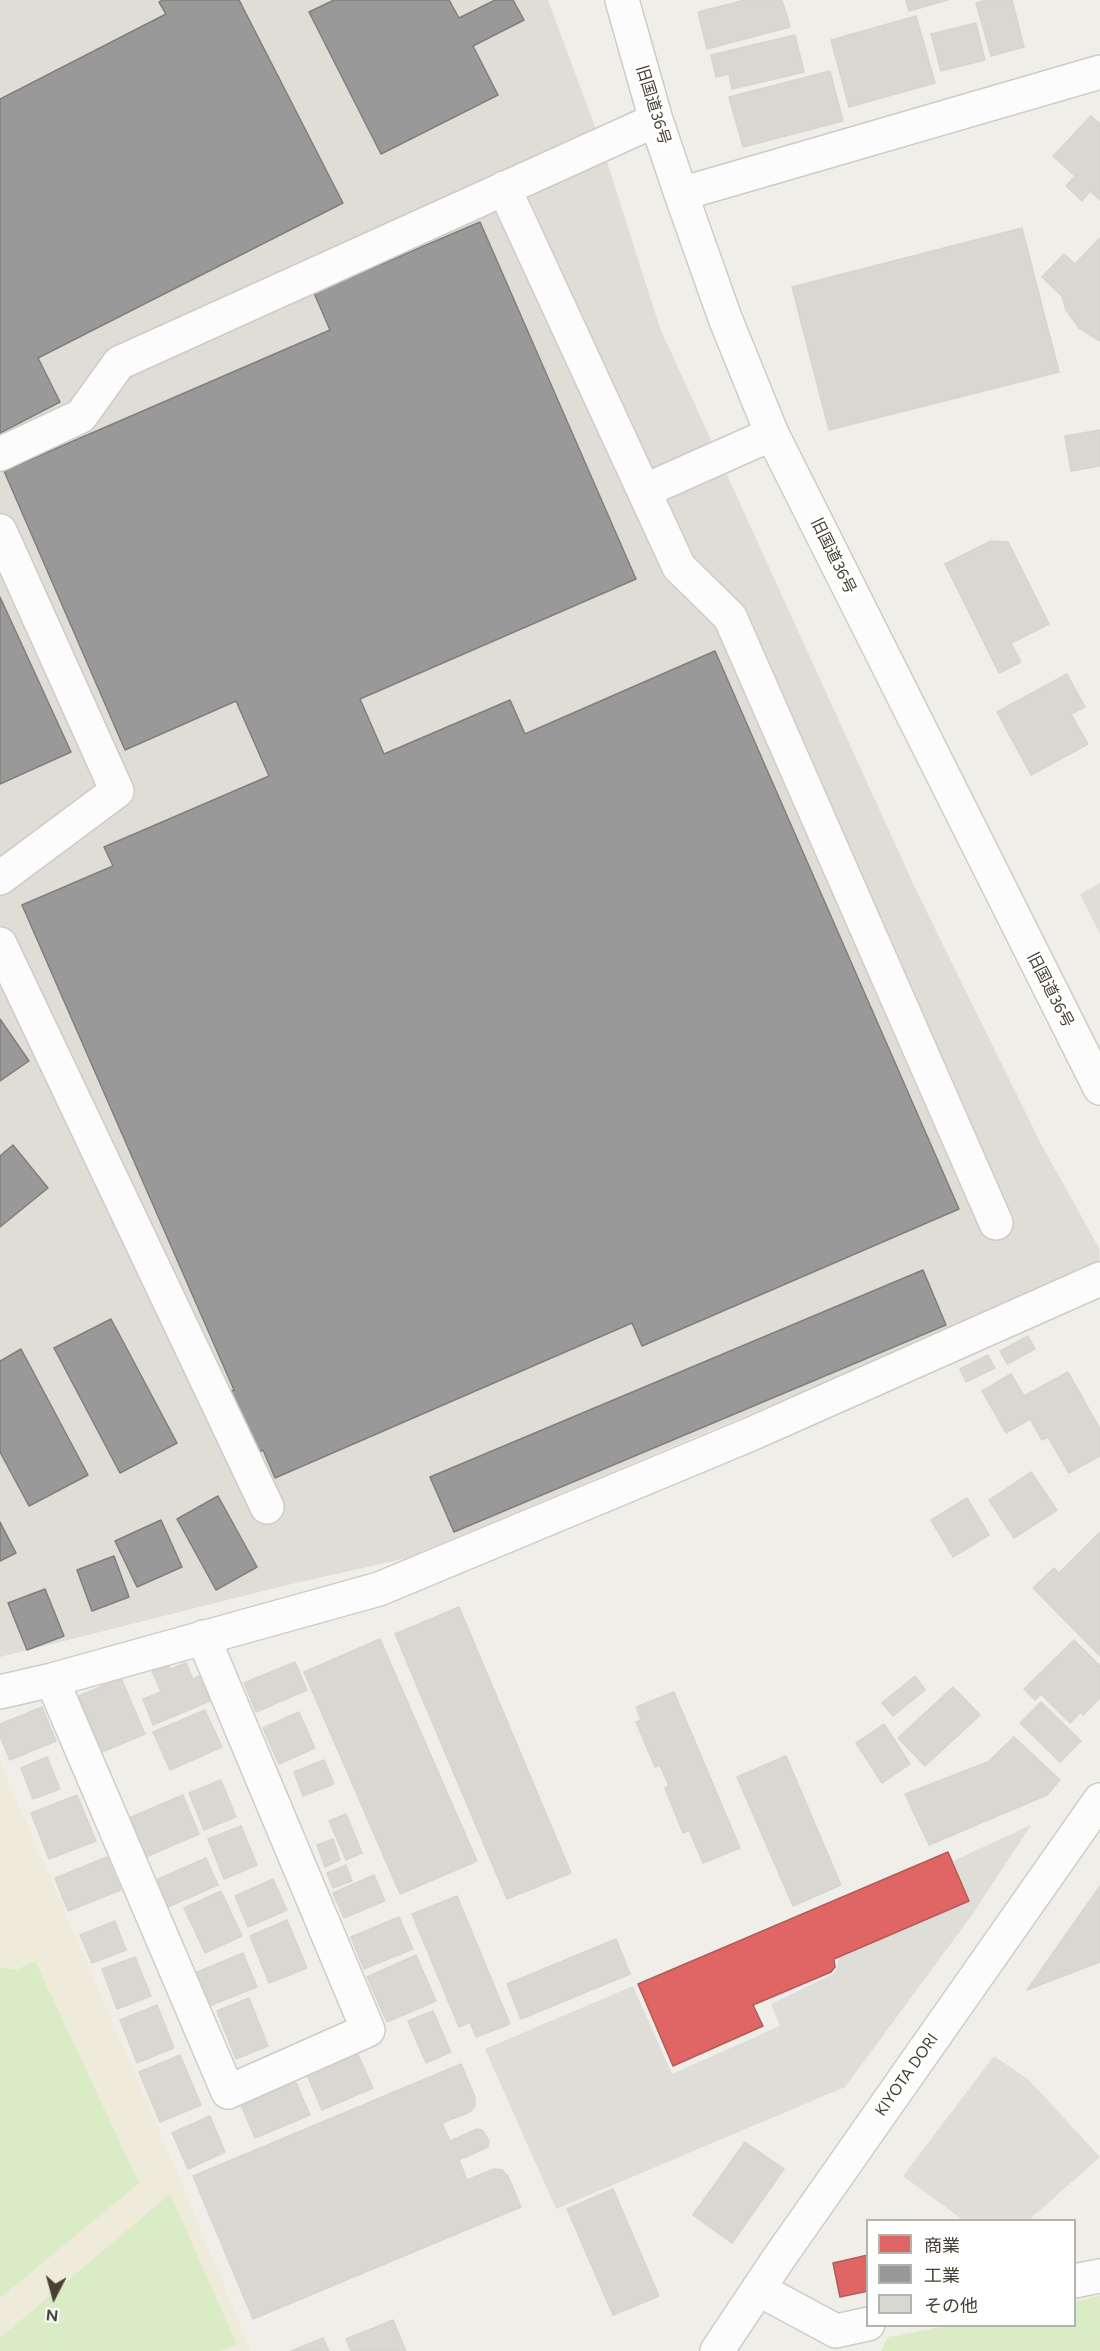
<!DOCTYPE html>
<meta charset="utf-8">
<style>
body{margin:0}
#map{position:relative;width:1100px;height:2351px;overflow:hidden;background:#f0eee8;font-family:Figtree,"Noto Sans JP",sans-serif}
canvas{display:block}
.legend{position:absolute;left:866px;top:2219px;width:210px;height:108px;box-sizing:border-box;background:#fff;border:2px solid #b5b3ae;margin:0;padding:8px 10px;list-style:none;font-size:18px;color:#464134}
.legend li{display:flex;align-items:center;gap:12px;height:30px}
.legend b{width:30px;border:2px solid #b5b3ae}
.north{position:absolute;left:24px;top:2267px;width:60px;height:60px;-webkit-text-stroke:4px #fff;paint-order:stroke;rotate:186deg;font-size:16px;font-weight:700;line-height:24px;text-align:center;color:#464134}
.north::after{content:'';display:block;margin:auto;width:21px;height:27px;background:#464134;clip-path:polygon(50% 0,100% 100%,50% 72%,0 100%)}
</style>
<div id="map">
<canvas width="1100" height="2351"></canvas>
<ul class="legend">
<li><b style="height:16px;background:#e06666"></b>商業</li>
<li><b style="height:16px;background:#999"></b>工業</li>
<li><b style="height:16px;background:#d9d7d1"></b>その他</li>
</ul>
<div class="north">N</div>
</div>
<script>
const ctx = document.querySelector('canvas').getContext('2d');
ctx.lineJoin = 'round';
function paint(path, color) {
  ctx.fillStyle = color;
  ctx.fill(path, 'evenodd');
}
function poly(rows) {
  const path = new Path2D();
  for (const r of rows) {
    path.moveTo(r[0], r[1]);
    for (let i = 2; i < r.length; i += 2) path.lineTo(r[i], r[i + 1]);
  }
  return path;
}
function stroke(path, color, width, dash) {
  ctx.strokeStyle = color;
  ctx.lineWidth = width;
  ctx.lineCap = dash ? 'butt' : 'round';
  ctx.setLineDash(dash || []);
  ctx.stroke(path);
}
function drawText(font, color, halo, rows, align = 'center') {
  ctx.font = font + ' Figtree,"Noto Sans JP",sans-serif';
  ctx.lineWidth = 6;
  ctx.setLineDash([]);
  ctx.textBaseline = 'middle';
  ctx.strokeStyle = halo;
  ctx.fillStyle = color;
  for (const [text, x, y, turn = 0] of rows) {
    ctx.save();
    ctx.translate(x, y);
    ctx.rotate((+turn || 0) * Math.PI / 180);
    ctx.textAlign = isNaN(turn) ? turn : align;
    if (halo) ctx.strokeText(text, 0, 0);
    ctx.fillText(text, 0, 0);
    ctx.restore();
  }
}
paint(poly([
 [0,0,548,0,600,140,660,328,917,892,1040,1142,1099,1248,1100,1267,407,1558,287,1585,0,1657]
]), '#e0ddd6');
paint(poly([
 [0,1761,177,2172,251,2351,0,2351]
]), '#eeebda');
paint(poly([
 [35,1961,139,2183,0,2298,0,1967,16,1970],
 [170,2194,237,2345,220,2351,0,2351,0,2338],
 [1100,2296,1100,2351,881,2351,888,2337,947,2326,1074,2326,1075,2301]
]), '#d9ecc6');
paint(poly([
 [1100,883,1100,934,1080,894],
 [1031,1825,972,1915,845,2087,556,2209,485,2049,633,1986,672,2074,780,2026,771,2004,835,1973,839,1958,969,1901,953,1861],
 [994,2056,1029,2080,1100,2157,1029,2220,963,2220,903,2176]
]), '#dfddd8');
const shops = poly([
 [948,1852,969,1901,834,1959,835,1967,831,1972,753,2005,763,2026,673,2066,638,1984,948,1852],
 [868,2255,868,2291,840,2297,833,2263,868,2255]
]);
paint(shops, '#e06666');
stroke(shops, '#b25b57', 1.5);
const industry = poly([
 [163,0,239,0,343,203,38,358,60,402,0,433,0,99,166,14,159,2,163,0],
 [334,0,449,0,459,18,495,0,513,0,524,20,473,46,498,95,381,154,309,12,334,0],
 [480,222,636,579,360,699,384,754,510,700,525,734,715,651,959,1209,642,1346,632,1323,275,1478,263,1450,257,1453,223,1394,234,1390,22,905,113,866,104,847,269,776,236,701,125,750,4,471,330,330,314,293,480,222],
 [0,597,71,752,0,784,0,597],
 [0,1019,29,1061,0,1081,0,1019],
 [13,1145,48,1188,0,1227,0,1156,13,1145],
 [923,1270,946,1325,454,1532,430,1477,923,1270],
 [111,1319,177,1443,120,1473,54,1348,111,1319],
 [21,1349,88,1475,29,1506,0,1452,0,1361,21,1349],
 [218,1496,257,1567,216,1590,177,1519,218,1496],
 [161,1520,182,1567,137,1587,115,1541,161,1520],
 [0,1522,16,1553,0,1561,0,1522],
 [114,1556,129,1597,92,1611,77,1570,114,1556],
 [45,1589,64,1636,27,1650,8,1603,45,1589]
]);
paint(industry, '#999');
stroke(industry, '#807f7b', 1.5);
const building = poly([
 [745,0,782,0,790,27,707,49,698,12,745,0],
 [906,0,948,0,909,11,906,0],
 [987,0,1012,0,1024,47,991,56,976,3,987,0],
 [916,16,935,83,849,107,831,40,916,16],
 [976,23,985,60,941,71,931,34,976,23],
 [795,35,804,72,732,89,729,74,716,77,711,55,795,35],
 [830,71,843,121,743,147,729,97,830,71],
 [1091,116,1100,124,1100,200,1090,191,1082,201,1066,186,1075,176,1053,156,1091,116],
 [1022,228,1059,372,829,430,792,287,1022,228],
 [1100,238,1100,341,1079,328,1066,310,1062,296,1042,277,1064,254,1075,264,1100,238],
 [1100,430,1100,466,1071,471,1065,436,1100,430],
 [991,541,1008,542,1049,624,1011,643,1021,662,999,673,945,564,991,541],
 [1067,674,1085,707,1071,714,1088,744,1031,775,997,712,1067,674],
 [1028,1336,1035,1349,1007,1364,1000,1351,1028,1336],
 [988,1355,995,1368,966,1382,960,1369,988,1355],
 [1068,1372,1100,1429,1100,1456,1069,1473,1048,1437,1042,1440,1030,1419,1006,1433,982,1391,1011,1374,1024,1396,1068,1372],
 [1031,1472,1057,1510,1014,1538,989,1500,1031,1472],
 [967,1498,989,1535,953,1557,931,1520,967,1498],
 [1100,1532,1100,1656,1033,1588,1054,1568,1059,1573,1100,1532],
 [459,1607,571,1873,507,1899,395,1634,459,1607],
 [380,1639,477,1861,400,1894,304,1672,380,1639],
 [1074,1640,1100,1666,1100,1698,1083,1715,1081,1712,1070,1723,1041,1694,1035,1700,1024,1689,1074,1640],
 [295,1662,307,1690,256,1712,244,1683,295,1662],
 [186,1663,193,1679,199,1676,210,1701,153,1725,143,1699,161,1692,152,1671,168,1664,170,1669,186,1663],
 [915,1676,925,1690,893,1716,882,1703,915,1676],
 [121,1678,145,1734,102,1752,79,1696,121,1678],
 [953,1687,980,1715,925,1766,898,1738,953,1687],
 [674,1692,740,1848,703,1863,689,1830,683,1833,665,1788,669,1786,660,1765,655,1767,636,1722,641,1720,636,1707,674,1692],
 [1041,1702,1081,1741,1060,1762,1020,1723,1041,1702],
 [42,1707,56,1741,10,1760,0,1736,0,1724,42,1707],
 [205,1710,222,1747,170,1770,153,1732,205,1710],
 [299,1712,315,1748,279,1764,263,1728,299,1712],
 [884,1724,910,1764,882,1783,856,1743,884,1724],
 [1014,1737,1060,1780,1047,1795,929,1845,905,1794,988,1762,1014,1737],
 [786,1756,841,1885,793,1906,737,1777,786,1756],
 [47,1757,60,1789,33,1799,21,1768,47,1757],
 [324,1760,334,1784,303,1796,294,1772,324,1760],
 [221,1780,236,1817,204,1830,189,1793,221,1780],
 [77,1795,96,1841,49,1859,31,1813,77,1795],
 [183,1795,199,1834,146,1857,129,1818,183,1795],
 [346,1814,362,1853,346,1860,329,1821,346,1814],
 [241,1826,257,1865,224,1879,208,1839,241,1826],
 [333,1839,340,1860,325,1867,317,1845,333,1839],
 [107,1857,121,1890,68,1911,55,1878,107,1857],
 [206,1858,218,1885,168,1907,156,1880,206,1858],
 [346,1865,352,1881,333,1888,327,1873,346,1865],
 [374,1875,385,1901,344,1918,333,1893,374,1875],
 [273,1879,287,1910,248,1927,235,1896,273,1879],
 [1100,1886,1100,1962,1027,1990,1100,1886],
 [221,1891,242,1936,205,1953,184,1908,221,1891],
 [457,1896,510,2024,476,2037,470,2022,459,2027,412,1914,457,1896],
 [399,1917,413,1949,364,1969,351,1937,399,1917],
 [287,1920,307,1968,269,1983,250,1936,287,1920],
 [115,1921,126,1950,92,1963,80,1935,115,1921],
 [616,1939,630,1974,521,2019,507,1984,616,1939],
 [243,1953,257,1987,209,2006,195,1973,243,1953],
 [416,1955,436,2001,387,2022,367,1977,416,1955],
 [135,1957,151,1996,117,2009,102,1969,135,1957],
 [249,1998,268,2046,236,2059,217,2011,249,1998],
 [157,2005,174,2048,137,2063,120,2020,157,2005],
 [433,2011,451,2052,426,2063,408,2021,433,2011],
 [355,2048,373,2088,322,2110,305,2070,355,2048],
 [180,2055,201,2105,160,2122,139,2072,180,2055],
 [461,2064,475,2097,475,2106,470,2112,442,2123,450,2141,477,2129,482,2130,489,2141,488,2147,459,2160,467,2180,494,2169,502,2170,508,2176,521,2207,253,2319,193,2176,461,2064],
 [293,2076,310,2115,255,2138,238,2098,293,2076],
 [210,2116,225,2152,188,2169,172,2133,210,2116],
 [745,2142,784,2169,732,2243,693,2215,745,2142],
 [613,2189,659,2296,613,2315,567,2209,613,2189],
 [393,2320,406,2351,351,2351,346,2339,393,2320],
 [323,2338,329,2351,291,2351,323,2338]
]);
paint(building, '#d9d7d1');
stroke(building, '#d8d5ce', 1.5);
const minor = poly([
 [622,0,656,120,681,194,725,318,772,434,1100,1088],
 [504,188,679,567,730,617,996,1223],
 [681,194,1100,72],
 [0,454,81,416,119,363,656,120],
 [644,491,772,434],
 [0,531,117,791,0,878],
 [0,944,267,1507],
 [52,1680,228,2092,368,2030,203,1637],
 [0,1692,52,1680,379,1589,751,1434,1100,1279],
 [1074,2281,1100,2276],
 [758,2289,836,2331,868,2324],
 [717,2351,779,2258,1100,1800]
]);
stroke(minor, '#ceccc6', 36);
stroke(minor, '#fdfcfc', 33);
drawText('16px', '#464134', '#fff', [
 ["旧国道36号",653,105,73],
 ["旧国道36号",833,556,64],
 ["旧国道36号",1050,990,63],
 ["KIYOTA DORI",907,2075,-55]
]);
</script>
